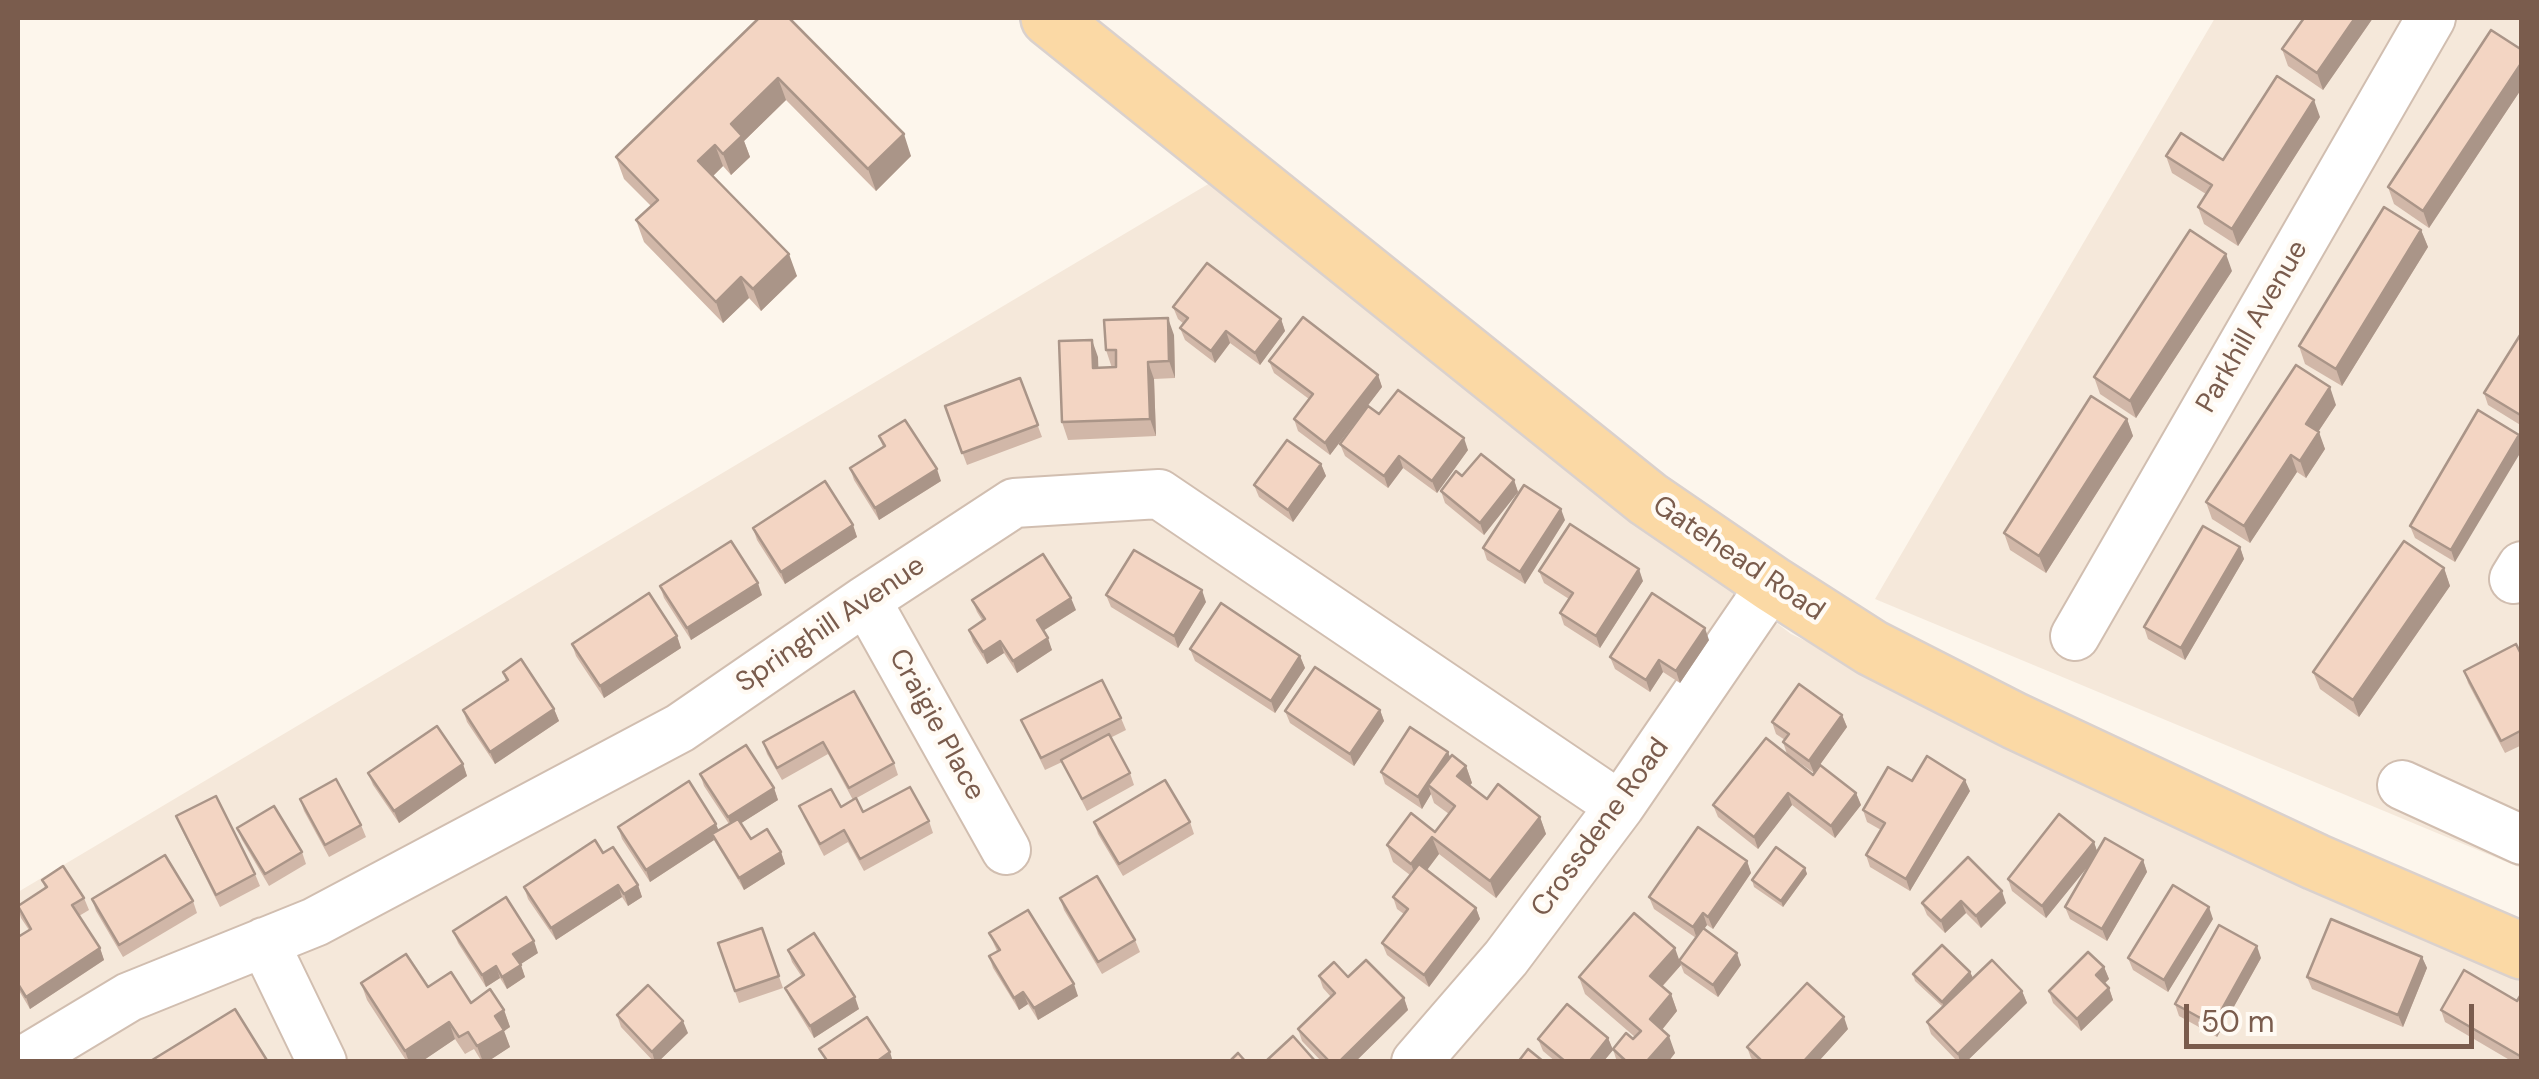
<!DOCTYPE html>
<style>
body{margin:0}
#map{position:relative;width:2539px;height:1079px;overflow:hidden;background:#fdf6ec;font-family:"DM Sans",sans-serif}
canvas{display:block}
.frame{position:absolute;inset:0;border:20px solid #7a5c4d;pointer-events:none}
.scale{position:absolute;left:2184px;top:1004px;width:290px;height:45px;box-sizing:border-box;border:5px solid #7a5c4d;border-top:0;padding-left:12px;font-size:30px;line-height:35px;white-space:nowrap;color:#7a5c4d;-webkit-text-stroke:8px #fffaf3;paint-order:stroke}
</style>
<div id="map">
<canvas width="2539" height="1079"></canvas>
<div class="frame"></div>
<div class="scale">50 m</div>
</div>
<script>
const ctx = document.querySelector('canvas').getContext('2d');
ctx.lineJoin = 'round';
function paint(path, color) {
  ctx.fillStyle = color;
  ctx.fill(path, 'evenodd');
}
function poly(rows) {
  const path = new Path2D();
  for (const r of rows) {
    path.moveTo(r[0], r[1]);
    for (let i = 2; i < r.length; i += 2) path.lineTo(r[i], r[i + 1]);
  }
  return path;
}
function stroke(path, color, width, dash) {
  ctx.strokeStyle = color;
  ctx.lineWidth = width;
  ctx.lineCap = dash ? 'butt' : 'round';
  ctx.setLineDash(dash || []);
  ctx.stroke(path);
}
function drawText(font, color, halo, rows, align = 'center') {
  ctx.font = font + ' "DM Sans",sans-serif';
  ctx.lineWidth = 9;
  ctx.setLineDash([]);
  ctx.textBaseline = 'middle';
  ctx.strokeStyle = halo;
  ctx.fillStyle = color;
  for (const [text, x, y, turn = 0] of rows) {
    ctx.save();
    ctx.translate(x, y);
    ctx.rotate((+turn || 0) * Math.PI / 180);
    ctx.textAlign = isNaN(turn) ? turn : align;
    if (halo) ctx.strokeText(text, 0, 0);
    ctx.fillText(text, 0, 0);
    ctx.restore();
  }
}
paint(poly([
 [2215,18,2521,18,2521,868,1875,599],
 [1210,183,1791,634,2329,888,2521,969,2521,1061,18,1061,18,892]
]), '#f5e8da');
const minor = poly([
 [2514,579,2522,566],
 [866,600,1006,850],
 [2075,636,2431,18],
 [2402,785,2522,840],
 [264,942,322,1062],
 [21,1062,129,997,315,922,680,728,866,600,1014,503,1159,494,1620,806],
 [1416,1062,1506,958,1620,806,1772,584]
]);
const major = poly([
 [1049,18,1648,499,1772,584,1872,648,2015,721,2316,862,2522,951]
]);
stroke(minor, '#d1beb0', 52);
stroke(major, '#dad1cd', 60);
stroke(minor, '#fff', 48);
stroke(major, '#fbd9a5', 55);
paint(poly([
 [759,18,911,156,876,191,786,100,744,141,750,157,731,175,723,166,713,176,797,276,761,311,749,298,723,323,644,242,636,220,651,206,624,179,616,157],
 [2304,18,2373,18,2323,90,2288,66,2282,49],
 [2522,50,2522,88,2429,228,2394,204,2388,187],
 [2320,117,2238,246,2204,224,2198,207,2206,194,2172,173,2166,156,2223,160],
 [2421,230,2428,247,2342,386,2305,364,2299,346],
 [2232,271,2136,418,2100,394,2094,377],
 [1173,307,1281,319,1285,331,1260,365,1230,343,1215,363,1185,340,1180,328,1184,324,1178,319],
 [2522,332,2522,426,2488,405,2484,393],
 [1174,335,1175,378,1154,379,1156,436,1068,440,1062,422,1098,357,1098,368,1112,368,1106,350],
 [1269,361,1378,375,1382,387,1330,455,1298,431,1294,419,1309,399,1274,373],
 [1020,378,1042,437,967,465,945,406],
 [2336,405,2318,432,2325,449,2306,478,2297,472,2250,543,2212,519,2206,502],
 [2478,410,2455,562,2415,538,2410,526],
 [1379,414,1468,450,1437,493,1403,468,1388,488,1345,456,1340,444],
 [2127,419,2133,436,2046,573,2010,550,2004,533],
 [879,436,941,481,879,520,854,480,850,468,883,447],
 [1321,464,1326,476,1293,522,1259,497,1254,485],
 [1462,476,1514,480,1518,492,1484,535,1445,503,1441,491],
 [1565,520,1525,584,1487,560,1483,548],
 [853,525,857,537,785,584,757,540,753,528],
 [2240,547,2244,559,2185,660,2148,639,2144,627],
 [2444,568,2450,586,2359,717,2320,689,2313,672],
 [1539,571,1643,581,1600,648,1564,625,1560,613,1569,599,1544,583],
 [660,586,762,595,691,640,664,598],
 [1106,595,1206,602,1178,648,1111,607],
 [972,600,1076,610,1043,631,1052,650,1017,673,1004,653,987,664,973,642,969,630,982,620,977,612],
 [677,636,681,648,604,698,576,656,572,644],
 [1709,640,1680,683,1663,672,1650,692,1615,669,1610,657],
 [1190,649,1300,656,1305,668,1275,713,1195,661],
 [2522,656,2522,745,2505,753,2468,683,2464,671],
 [503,672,554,709,559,721,495,764,467,722,463,710,506,681],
 [854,691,894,763,898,775,853,800,828,754,782,780,767,754,763,742],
 [1380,710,1384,721,1354,766,1290,723,1285,711],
 [1842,715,1847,727,1814,773,1787,754,1783,742,1785,740,1776,734,1772,722],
 [1121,718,1126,730,1110,738,1130,773,1134,785,1087,811,1062,762,1045,770,1021,720],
 [1448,752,1450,757,1466,766,1472,783,1469,786,1487,799,1540,817,1546,834,1496,898,1439,854,1427,870,1476,908,1480,919,1429,987,1387,955,1382,943,1404,914,1397,909,1393,897,1410,875,1393,862,1387,845,1435,832,1449,814,1434,803,1431,794,1422,809,1385,784,1381,772],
 [463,764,467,776,399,823,373,785,368,773],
 [700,774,774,788,778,800,741,823,751,839,781,852,785,864,744,890,714,840,650,882,622,839,618,827,719,831,729,824,704,786],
 [1813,775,1856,793,1861,805,1835,838,1792,805,1758,849,1718,817,1713,805],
 [1912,781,1970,791,1910,891,1870,867,1866,855,1881,830,1867,822,1863,810],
 [300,799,361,825,366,837,329,857,304,811],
 [799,806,841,807,929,821,933,833,864,871,848,842,824,856,804,818],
 [176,816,255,874,260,886,220,907,181,828],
 [1094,822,1190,822,1194,834,1123,876,1098,834],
 [237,828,302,852,306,864,269,886,242,840],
 [2094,842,2097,852,2143,860,2147,872,2107,941,2070,919,2065,907,2093,860,2046,918,2012,891,2008,879],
 [603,853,638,885,642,897,628,906,622,897,556,940,528,899,524,887],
 [1968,857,2006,903,1981,928,1966,913,1945,933,1927,915,1922,903],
 [1747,861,1751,873,1713,929,1707,925,1704,929,1741,965,1718,997,1684,973,1681,965,1662,987,1671,994,1677,1011,1662,1030,1675,1053,1668,1062,1617,1062,1613,1049,1635,1037,1585,994,1579,977,1679,961,1696,938,1654,909,1649,897],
 [1805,868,1807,874,1783,907,1754,887,1752,880],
 [42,880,84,898,89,910,79,916,100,948,104,960,30,1009,18,989,18,937,29,930,21,918,18,908,45,888],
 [1060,898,1135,940,1140,952,1102,974,1064,910],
 [92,899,193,901,197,913,123,957,96,911],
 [2213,919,2168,992,2133,970,2128,958],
 [762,928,783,988,739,1003,718,943],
 [453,931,538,953,520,964,525,977,507,989,500,978,486,987,458,943],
 [989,933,1078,996,1038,1020,1028,1004,1019,1010,993,968,989,956,997,951],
 [788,950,859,1009,814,1038,790,999,785,988,802,977,792,962],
 [2422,957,2427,968,2403,1027,2312,989,2307,977],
 [2261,958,2217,1037,2179,1016,2175,1004],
 [2104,967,2109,979,2105,983,2109,988,2113,1000,2081,1031,2053,1003,2049,991],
 [1970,972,1973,978,2022,991,2027,1003,1966,1062,1958,1062,1931,1034,1927,1022,1943,1007,1915,981,1913,974],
 [1319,976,1348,977,1404,998,1408,1010,1355,1062,1322,1062,1302,1041,1298,1029,1331,997,1323,988],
 [361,983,428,987,471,1003,504,1010,510,1027,504,1031,510,1047,487,1062,482,1062,474,1049,465,1054,455,1039,421,1062,407,1062,367,1000],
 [2522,993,2522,1062,2513,1062,2445,1022,2441,1010,2517,1001],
 [617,1015,688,1033,658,1062,654,1062,621,1027],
 [1848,1029,1818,1062,1755,1062,1751,1058,1747,1047],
 [1608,1038,1613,1050,1603,1062,1556,1062,1543,1051,1538,1039]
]), '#d1b7a8');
paint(poly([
 [2355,18,2373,18,2323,90,2317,73],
 [2522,62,2522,88,2429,228,2423,211],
 [778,78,786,100,744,141,750,157,731,175,723,154,731,124],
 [2314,100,2320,117,2238,246,2232,229],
 [904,134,911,156,876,191,868,169],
 [715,145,723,166,706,183,698,161],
 [2421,230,2428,247,2342,386,2336,369],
 [789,254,797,276,761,311,753,289],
 [2226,254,2232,271,2136,418,2130,401],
 [741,277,749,298,723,323,716,302],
 [1168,318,1174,335,1175,378,1169,361],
 [1281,319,1285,331,1260,365,1255,353],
 [1226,331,1230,343,1215,363,1211,351],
 [1092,340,1098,357,1099,386,1093,368],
 [1148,362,1154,379,1156,436,1150,419],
 [1378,375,1382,387,1330,455,1325,443],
 [2330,387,2336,405,2312,441,2306,424],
 [2127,419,2133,436,2046,573,2039,556],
 [2319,432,2325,449,2306,478,2300,461],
 [2519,435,2522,440,2522,450,2455,562,2451,550],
 [1464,438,1468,450,1437,493,1432,481],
 [2291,455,2297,472,2250,543,2244,526],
 [1399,456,1403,468,1388,488,1384,476],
 [1321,464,1326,476,1293,522,1288,510],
 [937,469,941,481,879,520,875,508],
 [1514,480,1518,492,1484,535,1480,523],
 [1561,509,1565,520,1525,584,1520,572],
 [853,525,857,537,785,584,781,572],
 [2240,547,2244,559,2185,660,2181,648],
 [2444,568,2450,586,2359,717,2353,700],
 [1639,569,1643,581,1600,648,1596,636],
 [758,583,762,595,691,640,687,628],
 [1202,590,1206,602,1178,648,1174,636],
 [1071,598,1076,610,1041,632,1037,620],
 [1705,628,1709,640,1680,683,1676,671],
 [677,636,681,648,604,698,600,686],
 [1048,638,1052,650,1017,673,1013,661],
 [1000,641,1004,653,987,664,983,652],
 [1300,656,1305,668,1275,713,1271,701],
 [1659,660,1663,672,1650,692,1646,680],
 [554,709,559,721,495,764,490,752],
 [1380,710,1384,721,1354,766,1350,754],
 [1842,715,1847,727,1814,773,1809,761],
 [1448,752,1452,763,1428,785,1431,794,1422,809,1418,797],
 [463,764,467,776,399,823,394,811],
 [1466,766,1472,783,1463,793,1457,776],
 [1965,780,1970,791,1910,891,1906,879],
 [774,788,778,800,732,829,728,817],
 [1788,793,1792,805,1758,849,1754,837],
 [1856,793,1861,805,1835,838,1831,826],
 [1540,817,1546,834,1496,898,1490,881],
 [716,824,721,836,712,834,714,840,650,882,646,870],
 [1432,837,1439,854,1418,882,1411,864],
 [2094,842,2098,854,2046,918,2042,906],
 [781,852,785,864,744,890,739,878],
 [2143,860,2147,872,2107,941,2102,929],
 [1747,861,1751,873,1713,929,1708,917],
 [1805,868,1807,874,1783,907,1781,901],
 [618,885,622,897,556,940,551,928],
 [638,885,642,897,628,906,624,894],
 [2002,891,2006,903,1981,928,1976,916],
 [1961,901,1966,913,1945,933,1941,921],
 [2209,907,2213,919,2168,992,2164,980],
 [1476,908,1480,919,1429,987,1424,975],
 [1703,913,1707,925,1697,939,1693,927],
 [534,941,538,953,518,966,513,954],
 [2257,946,2261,958,2217,1037,2213,1025],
 [100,948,104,960,30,1009,26,997],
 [1675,948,1681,965,1656,993,1650,976],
 [1737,953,1741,965,1718,997,1713,985],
 [2422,957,2427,968,2403,1027,2398,1015],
 [521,965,525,977,507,989,502,977],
 [496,966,500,978,486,987,482,975],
 [2104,967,2109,979,2101,987,2096,975],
 [1970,972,1973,978,1944,1008,1942,1002],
 [1074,984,1078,996,1038,1020,1034,1008],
 [2109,988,2113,1000,2081,1031,2077,1019],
 [2022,991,2027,1003,1966,1062,1960,1062,1958,1054],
 [1023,992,1028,1004,1019,1010,1014,998],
 [1671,994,1677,1011,1656,1037,1650,1019],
 [855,997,859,1009,814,1038,810,1026],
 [1404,998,1408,1010,1355,1062,1339,1062],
 [504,1010,510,1027,504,1031,510,1047,487,1062,483,1062,477,1046,495,1016],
 [1844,1017,1848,1029,1818,1062,1803,1062],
 [683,1021,688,1033,658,1062,655,1062,652,1052],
 [449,1022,455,1039,421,1062,409,1062,405,1051],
 [1669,1036,1675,1053,1668,1062,1646,1062],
 [1608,1038,1613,1050,1603,1062,1589,1062],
 [890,1052,893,1062,876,1062]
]), '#aa9588');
const building = poly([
 [759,18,789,18,904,134,868,169,778,78,731,124,742,136,723,154,715,145,698,161,789,254,753,289,741,277,716,302,636,220,658,200,616,157,759,18],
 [2304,18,2355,18,2317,73,2282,49,2304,18],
 [2491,30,2522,50,2522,62,2423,211,2388,187,2491,30],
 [2277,76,2314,100,2232,229,2198,207,2212,185,2166,156,2181,133,2223,160,2277,76],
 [2384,207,2421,230,2336,369,2299,346,2384,207],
 [2190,230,2226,254,2130,401,2094,377,2190,230],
 [1207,263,1281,319,1255,353,1226,331,1211,351,1180,328,1188,318,1173,307,1207,263],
 [1303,317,1378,375,1325,443,1294,419,1313,394,1269,361,1303,317],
 [1168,318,1169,361,1148,362,1150,419,1062,422,1059,341,1092,340,1093,368,1116,367,1116,350,1106,350,1104,320,1168,318],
 [2522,332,2522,416,2484,393,2522,332],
 [2296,365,2330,387,2306,424,2319,432,2300,461,2291,455,2244,526,2206,502,2296,365],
 [1020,378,1038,425,962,453,945,406,1020,378],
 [1398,390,1464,438,1432,481,1399,456,1384,476,1340,444,1368,406,1379,414,1398,390],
 [2091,396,2127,419,2039,556,2004,533,2091,396],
 [2478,410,2519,435,2451,550,2410,526,2478,410],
 [905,420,937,469,875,508,850,468,885,446,879,436,905,420],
 [1287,440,1321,464,1288,510,1254,485,1287,440],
 [1481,454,1514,480,1480,523,1441,491,1456,471,1462,476,1481,454],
 [825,481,853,525,781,572,753,528,825,481],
 [1524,485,1561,509,1520,572,1483,548,1524,485],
 [1570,524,1639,569,1596,636,1560,613,1573,593,1539,571,1570,524],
 [2203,526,2240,547,2181,648,2144,627,2203,526],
 [731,541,758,583,687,628,660,586,731,541],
 [2404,541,2444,568,2353,700,2313,672,2404,541],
 [1134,550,1202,590,1174,636,1106,595,1134,550],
 [1043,554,1071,598,1037,620,1048,638,1013,661,1000,641,983,652,969,630,985,619,972,600,1043,554],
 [649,593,677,636,600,686,572,644,649,593],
 [1652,593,1705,628,1676,671,1659,660,1646,680,1610,657,1652,593],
 [1221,603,1300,656,1271,701,1190,649,1221,603],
 [2516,644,2522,656,2522,730,2501,741,2464,671,2516,644],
 [521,659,554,709,490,752,463,710,508,680,503,672,521,659],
 [1315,667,1380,710,1350,754,1285,711,1315,667],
 [1102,680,1121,718,1041,758,1021,720,1102,680],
 [1799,684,1842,715,1809,761,1783,742,1789,734,1772,722,1799,684],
 [854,691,894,763,849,788,823,742,777,768,763,742,854,691],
 [437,726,463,764,394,811,368,773,437,726],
 [1410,727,1448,752,1418,797,1381,772,1410,727],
 [1109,734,1130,773,1082,799,1061,760,1109,734],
 [1766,738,1813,775,1820,765,1856,793,1831,826,1788,793,1754,837,1713,805,1766,738],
 [746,745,774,788,728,817,700,774,746,745],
 [1452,755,1466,766,1457,776,1487,799,1498,784,1540,817,1490,881,1432,837,1411,864,1387,845,1411,813,1435,832,1455,806,1428,785,1452,755],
 [1927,756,1965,780,1906,879,1866,855,1885,823,1863,810,1888,767,1912,781,1927,756],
 [336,779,361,825,325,845,300,799,336,779],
 [1165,780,1190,822,1119,864,1094,822,1165,780],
 [689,781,716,824,646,870,618,827,689,781],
 [910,787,929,821,860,859,844,830,820,844,799,806,831,789,841,807,856,798,863,812,910,787],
 [216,796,255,874,216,895,176,816,216,796],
 [274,806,302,852,265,874,237,828,274,806],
 [2059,814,2094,842,2042,906,2008,879,2059,814],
 [738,819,751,839,767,829,781,852,739,878,712,834,738,819],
 [1698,827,1747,861,1708,917,1703,913,1693,927,1649,897,1698,827],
 [2105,838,2143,860,2102,929,2065,907,2105,838],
 [595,840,603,853,613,847,638,885,624,894,618,885,551,928,524,887,595,840],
 [1776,847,1805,868,1781,901,1752,880,1776,847],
 [165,855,193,901,119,945,92,899,165,855],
 [1968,857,2002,891,1976,916,1961,901,1941,921,1922,903,1968,857],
 [1419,864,1476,908,1424,975,1382,943,1408,909,1393,897,1419,864],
 [63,866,84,898,72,905,100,948,26,997,18,984,18,937,31,929,18,906,47,887,42,880,63,866],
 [1097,876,1135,940,1098,962,1060,898,1097,876],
 [2173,885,2209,907,2164,980,2128,958,2173,885],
 [506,897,534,941,513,954,521,965,502,977,496,966,482,975,453,931,506,897],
 [1028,910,1074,984,1034,1008,1023,992,1014,998,989,956,1000,950,989,933,1028,910],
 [1634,913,1675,948,1650,976,1671,994,1650,1019,1669,1036,1646,1062,1627,1062,1613,1049,1626,1033,1633,1039,1641,1031,1579,977,1634,913],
 [2331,919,2422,957,2398,1015,2307,977,2331,919],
 [2219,925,2257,946,2213,1025,2175,1004,2219,925],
 [762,928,779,976,735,991,718,943,762,928],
 [1703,928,1737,953,1713,985,1679,961,1703,928],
 [814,933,855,997,810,1026,785,988,804,975,788,950,814,933],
 [1942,945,1970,972,1942,1002,1913,974,1942,945],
 [2088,952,2104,967,2096,975,2109,988,2077,1019,2049,991,2088,952],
 [406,954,428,987,451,972,471,1003,490,989,504,1010,495,1016,504,1030,477,1046,468,1032,459,1037,449,1022,405,1051,361,983,406,954],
 [1366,960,1404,998,1339,1062,1330,1062,1298,1029,1335,993,1319,976,1334,962,1348,977,1366,960],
 [1992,960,2022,991,1958,1054,1927,1022,1992,960],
 [2464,970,2517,1001,2522,993,2522,1053,2520,1056,2441,1010,2464,970],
 [1807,983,1844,1017,1803,1062,1763,1062,1747,1047,1807,983],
 [648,985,683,1021,652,1052,617,1015,648,985],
 [1567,1004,1608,1038,1589,1062,1566,1062,1538,1039,1567,1004],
 [235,1009,268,1062,149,1062,235,1009],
 [867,1017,890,1052,876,1062,828,1062,819,1049,867,1017],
 [1293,1036,1316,1062,1265,1062,1293,1036],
 [1528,1049,1544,1062,1518,1062,1528,1049],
 [1238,1053,1246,1062,1229,1062,1238,1053]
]);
paint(building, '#f3d5c3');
stroke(building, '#aa9588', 2.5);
drawText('28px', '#7a5c4d', '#fffaf3', [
 ["Parkhill Avenue",2253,327,-60],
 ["Gatehead Road",1738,559,34],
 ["Springhill Avenue",831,625,-34],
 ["Craigie Place",936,725,61],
 ["Crossdene Road",1601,828,-54]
]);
</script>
